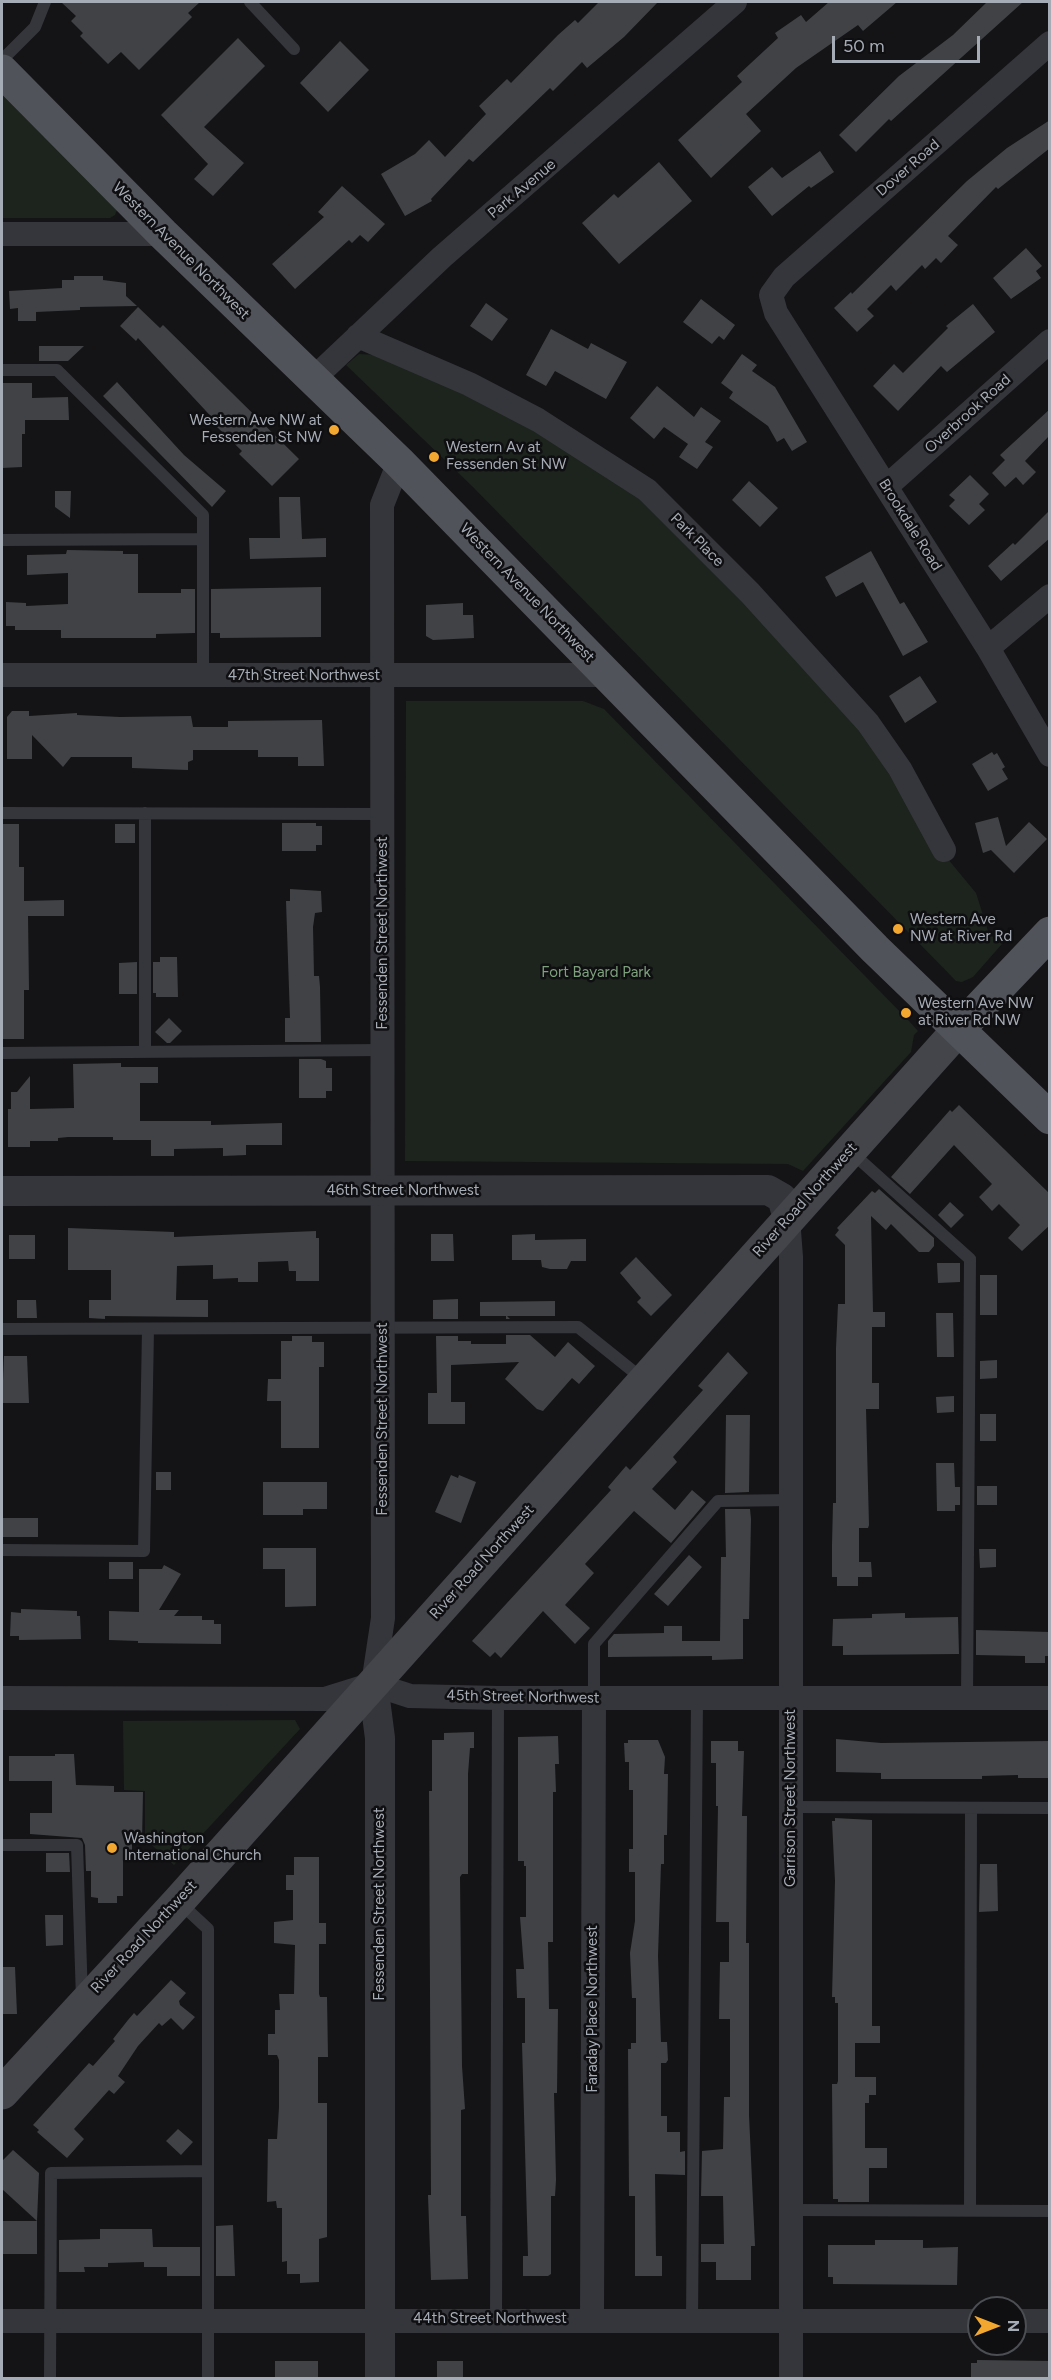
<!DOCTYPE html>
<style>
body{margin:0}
#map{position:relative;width:1051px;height:2380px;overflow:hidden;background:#141416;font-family:Figtree,sans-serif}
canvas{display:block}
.frame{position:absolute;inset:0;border:3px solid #a6acb6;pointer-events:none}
.north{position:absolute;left:967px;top:2296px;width:60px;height:60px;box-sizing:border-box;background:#0f0f11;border:2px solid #4b4e53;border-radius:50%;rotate:90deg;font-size:16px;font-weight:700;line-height:24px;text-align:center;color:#a6acb6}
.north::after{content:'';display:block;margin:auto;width:21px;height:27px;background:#f2a730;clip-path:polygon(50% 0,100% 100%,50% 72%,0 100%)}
.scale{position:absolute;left:832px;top:36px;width:148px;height:27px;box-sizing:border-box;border:3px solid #a6acb6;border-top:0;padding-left:8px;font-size:18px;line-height:21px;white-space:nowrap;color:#a6acb6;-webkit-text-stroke:4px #0f0f11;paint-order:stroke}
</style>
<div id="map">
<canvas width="1051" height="2380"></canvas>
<div class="frame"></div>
<div class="north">N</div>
<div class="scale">50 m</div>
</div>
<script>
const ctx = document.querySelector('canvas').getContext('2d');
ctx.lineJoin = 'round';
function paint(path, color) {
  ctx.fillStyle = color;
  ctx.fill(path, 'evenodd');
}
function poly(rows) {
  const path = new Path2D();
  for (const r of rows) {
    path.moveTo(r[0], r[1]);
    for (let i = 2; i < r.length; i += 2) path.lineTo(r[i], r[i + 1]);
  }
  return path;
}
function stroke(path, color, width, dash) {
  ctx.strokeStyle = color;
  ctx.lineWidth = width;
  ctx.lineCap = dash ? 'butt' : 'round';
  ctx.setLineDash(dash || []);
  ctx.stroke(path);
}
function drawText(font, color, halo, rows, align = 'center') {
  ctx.font = font + ' Figtree,sans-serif';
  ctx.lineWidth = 5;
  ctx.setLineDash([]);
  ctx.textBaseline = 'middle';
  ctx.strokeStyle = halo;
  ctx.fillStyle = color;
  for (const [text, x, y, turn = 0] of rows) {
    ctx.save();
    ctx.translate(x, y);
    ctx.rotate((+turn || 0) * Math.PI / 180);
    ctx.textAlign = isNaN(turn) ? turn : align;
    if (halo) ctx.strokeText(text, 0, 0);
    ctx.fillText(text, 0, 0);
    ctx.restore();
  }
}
paint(poly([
 [2,90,117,210,115,215,110,218,2,218],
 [359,354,378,355,505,413,642,492,855,721,928,835,976,893,989,934,1002,944,973,977,962,982,956,981,473,487,346,365],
 [406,701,583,701,604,709,909,1021,918,1031,914,1035,911,1052,803,1171,788,1164,405,1161],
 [295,1720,300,1729,174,1865,145,1839,145,1791,124,1790,123,1721]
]), '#1c241d');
paint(poly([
 [61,2,200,2,188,13,192,17,139,70,121,52,108,64,80,36,83,33,71,21,76,16],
 [599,2,658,2,624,37,587,68,582,62,553,91,550,88,473,162,469,159,431,199,432,201,405,216,381,174,415,154,429,140,445,157,486,114,479,106,507,79,511,83,558,35,575,20,578,23],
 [829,2,897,2,863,31,858,25,796,68,746,114,761,131,711,178,678,140,742,82,737,76,778,38,775,33,801,15,806,22],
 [987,2,1023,2,891,121,889,119,856,152,839,135,899,76,953,35],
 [238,38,265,66,204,127,244,163,213,196,194,179,208,164,161,115],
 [340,41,369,70,328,112,300,83],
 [1050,120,1050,148,998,189,996,187,948,236,958,245,941,263,936,258,925,269,922,265,896,291,891,285,867,309,874,316,857,332,834,308,851,292,852,294,967,181,1007,148],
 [820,151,834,172,811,188,809,186,772,216,748,187,772,167,782,178],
 [659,162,692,201,619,264,582,223,614,194,618,198],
 [342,186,385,224,368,242,360,235,352,243,349,240,295,289,272,264,324,217,318,212],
 [1026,248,1042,266,1036,271,1041,278,1011,299,993,278],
 [74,276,103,276,103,280,126,283,126,296,137,306,80,307,80,310,36,312,36,321,18,321,18,308,10,309,9,291,62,288,62,280,74,280],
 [701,299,735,325,724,340,719,336,712,344,683,322],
 [486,303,508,319,492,341,470,326],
 [973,304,995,332,947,372,941,366,898,411,873,386,894,364,903,373,948,328,946,326],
 [138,307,160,328,163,325,299,459,272,486,239,454,242,451,217,427,219,425,138,338,136,341,120,326],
 [551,329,588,349,591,343,627,362,606,399,555,371,546,386,526,375],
 [39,346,84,346,68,361,39,361],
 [742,354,757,365,752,371,775,387,807,442,792,451,784,438,777,442,768,426,729,398,733,392,721,383],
 [117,382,184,455,226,491,212,507,103,396],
 [2,383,32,383,32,398,68,397,69,420,25,420,25,434,22,434,22,467,2,468],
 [657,386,694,417,701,407,721,421,705,442,713,447,697,469,679,457,688,444,664,427,654,439,630,418],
 [1050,409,1050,435,1025,461,1036,472,1023,485,1016,477,1005,487,992,473,1005,460,1000,455],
 [970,475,989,494,979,504,985,510,969,525,949,506,955,500,949,495],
 [749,481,778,508,760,527,732,500],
 [55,491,71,491,70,518,55,507],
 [279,497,300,497,302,539,326,538,326,557,250,559,249,538,280,538],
 [1050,510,1050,538,1001,581,988,566,1013,543,1015,545],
 [67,550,123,551,123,554,138,554,138,593,181,593,181,589,195,589,195,633,156,634,156,638,61,638,61,630,15,630,15,626,6,626,6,602,26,603,26,606,68,604,68,573,27,575,27,555,66,554],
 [871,551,900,604,904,602,928,642,903,656,863,582,836,597,825,577],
 [321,587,321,637,220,638,220,633,211,633,211,589],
 [463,603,463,615,473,615,474,638,433,640,426,636,426,605],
 [920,676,937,702,905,723,889,696],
 [12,711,29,711,29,716,77,713,77,715,120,717,191,716,193,727,228,727,228,721,322,720,324,766,298,766,298,757,258,757,258,750,193,750,193,760,188,762,188,770,132,768,132,757,71,757,63,767,32,735,32,759,7,759,7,717],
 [992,752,994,755,997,753,1005,767,1002,769,1008,779,988,791,972,764],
 [998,817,1006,846,1029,822,1047,839,1014,873,991,850,983,853,975,823],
 [282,823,316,823,316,826,322,826,322,845,316,845,316,851,282,851],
 [2,824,19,824,19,867,24,867,24,901,64,900,64,916,28,916,29,990,24,990,24,1039,2,1039],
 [115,824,135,824,135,843,115,843],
 [290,889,321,891,322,912,315,913,313,927,314,976,319,976,320,987,321,1042,285,1042,285,1018,290,1018,286,901,290,901],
 [160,957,177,957,178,997,156,997,156,993,153,993,153,962,160,962],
 [137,962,137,994,119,994,119,963],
 [169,1018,182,1031,170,1043,167,1043,155,1032],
 [299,1059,321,1059,326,1061,326,1068,332,1068,332,1091,326,1091,326,1098,299,1098],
 [121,1063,121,1067,158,1067,158,1083,140,1083,140,1121,211,1121,211,1125,282,1123,282,1145,246,1145,246,1155,223,1156,223,1148,174,1149,174,1156,151,1156,151,1140,113,1140,113,1137,68,1137,58,1138,58,1141,30,1141,30,1147,8,1147,8,1109,11,1109,11,1092,17,1092,30,1076,30,1109,74,1108,73,1064],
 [959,1105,1050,1194,1050,1225,1022,1251,1008,1238,1020,1225,999,1204,992,1211,979,1197,992,1184,954,1145,910,1194,891,1177,950,1110,952,1112],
 [879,1189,934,1238,934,1246,929,1252,919,1252,891,1224,886,1230,871,1216,873,1312,885,1312,885,1327,872,1327,872,1383,879,1383,879,1409,866,1409,869,1525,868,1528,859,1528,859,1562,871,1562,872,1577,858,1577,858,1586,837,1586,837,1577,832,1577,832,1545,833,1503,836,1503,836,1348,838,1304,845,1304,845,1245,835,1235,839,1230,837,1228,872,1191,875,1193],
 [950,1202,964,1215,951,1228,938,1215],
 [68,1228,174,1232,174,1237,316,1231,316,1238,319,1238,319,1281,296,1281,296,1271,289,1271,288,1261,258,1262,258,1282,238,1282,238,1278,213,1279,213,1265,177,1266,176,1300,208,1300,208,1317,105,1316,105,1319,89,1318,89,1300,111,1300,111,1270,68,1270],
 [431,1234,453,1234,454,1261,431,1261],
 [535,1234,535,1240,586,1239,586,1261,571,1261,567,1269,550,1269,542,1267,541,1260,512,1260,512,1235],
 [9,1235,35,1235,35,1259,9,1259],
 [636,1257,672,1295,651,1316,637,1302,641,1298,620,1273],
 [937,1263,960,1263,960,1282,938,1283],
 [980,1275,997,1275,997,1315,980,1315],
 [458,1299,458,1319,433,1319,433,1300],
 [17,1300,36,1300,37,1318,17,1318],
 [555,1301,555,1316,507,1316,510,1319,506,1319,506,1316,480,1316,480,1302],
 [936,1313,953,1313,954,1357,937,1357],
 [506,1335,530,1335,555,1357,568,1342,595,1366,579,1384,572,1378,543,1411,537,1409,505,1379,519,1362,451,1365,451,1402,465,1402,465,1424,428,1424,428,1393,437,1393,436,1336,458,1336,458,1341,471,1341,471,1344,506,1344],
 [292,1336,312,1336,312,1342,324,1342,324,1367,319,1367,319,1448,281,1448,281,1401,267,1401,268,1379,281,1379,281,1341,292,1341],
 [728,1352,748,1373,673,1457,677,1462,652,1489,675,1510,692,1490,706,1502,671,1543,634,1511,610,1537,585,1564,594,1573,565,1605,590,1628,575,1644,543,1611,501,1658,495,1652,490,1657,472,1641,611,1490,608,1487,626,1466,630,1470,703,1390,698,1386],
 [4,1356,27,1356,29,1403,2,1403],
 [997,1360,997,1378,980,1379,980,1361],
 [954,1396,954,1412,937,1413,936,1397],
 [980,1414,996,1414,996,1441,980,1441],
 [726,1415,750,1415,749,1492,725,1493],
 [936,1463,954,1463,955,1487,960,1487,960,1505,955,1505,955,1511,937,1511],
 [156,1472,171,1472,171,1490,156,1490],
 [451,1475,458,1478,459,1475,476,1482,461,1523,435,1512],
 [263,1482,327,1482,327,1509,303,1509,303,1515,263,1515],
 [977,1486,997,1486,997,1505,977,1505],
 [725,1509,750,1509,751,1519,749,1619,743,1619,743,1659,712,1660,712,1656,608,1657,608,1641,614,1634,664,1633,664,1626,682,1626,682,1641,720,1641,721,1557,726,1557],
 [2,1518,38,1518,38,1537,2,1537],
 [263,1548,316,1548,316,1606,285,1607,285,1569,263,1569],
 [979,1549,996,1549,996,1567,980,1568],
 [689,1555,702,1567,668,1606,654,1594],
 [109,1562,133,1562,133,1579,109,1579],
 [164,1565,181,1574,159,1610,179,1610,174,1616,202,1616,202,1620,214,1620,214,1624,221,1624,221,1644,138,1643,138,1641,109,1640,109,1611,139,1612,139,1569,162,1569],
 [21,1609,77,1611,77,1616,80,1616,81,1639,19,1640,19,1636,10,1636,11,1612,21,1613],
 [905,1613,905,1618,958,1617,959,1654,843,1655,843,1646,832,1646,833,1619,872,1618,872,1614],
 [976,1630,1050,1632,1050,1656,1045,1656,1045,1663,1025,1663,1025,1656,976,1655],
 [474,1732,474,1748,470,1748,468,1774,468,1874,462,1874,460,1877,462,2066,465,2109,461,2110,461,2216,466,2216,468,2279,431,2280,428,2195,431,2195,429,1791,432,1791,432,1740,444,1740,444,1733],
 [558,1736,559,1764,555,1764,556,1792,553,1792,553,1942,548,1942,549,2009,558,2009,557,2093,554,2093,556,2180,555,2196,551,2196,551,2274,548,2276,523,2276,523,2256,528,2256,522,2043,525,2043,525,1998,517,1998,516,1969,524,1969,520,1917,526,1917,526,1866,524,1866,524,1861,518,1861,518,1737],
 [836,1739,881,1743,1050,1741,1050,1778,1018,1778,1018,1775,982,1776,982,1779,881,1779,881,1773,836,1772],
 [628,1740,658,1740,665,1757,664,1774,668,1774,667,1835,664,1835,664,1864,661,1864,658,1956,661,2042,667,2042,668,2060,666,2063,661,2063,661,2116,667,2116,667,2132,680,2132,680,2152,685,2151,685,2175,655,2174,656,2256,662,2256,662,2276,635,2276,635,2196,629,2196,628,2049,631,2049,631,2043,636,2043,636,1998,632,1998,630,1953,635,1921,635,1872,629,1872,629,1849,633,1849,633,1790,629,1790,629,1762,625,1762,624,1743,628,1743],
 [711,1741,738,1741,738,1751,744,1751,742,1816,747,1816,746,1943,749,1943,749,2115,755,2246,751,2246,751,2280,716,2280,716,2262,701,2262,701,2244,724,2244,723,2196,701,2196,702,2151,723,2149,724,2097,730,2097,730,2019,719,2019,720,1962,729,1962,729,1922,716,1922,718,1806,716,1806,716,1763,711,1763],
 [55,1754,74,1754,76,1785,114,1786,114,1792,143,1792,142,1842,132,1842,132,1855,123,1855,123,1896,117,1896,117,1903,98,1903,98,1898,91,1897,91,1871,86,1871,85,1845,82,1838,30,1834,30,1813,52,1813,52,1781,9,1781,9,1756,55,1756],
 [835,1818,872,1820,872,2026,880,2026,880,2043,855,2043,855,2077,876,2077,876,2095,869,2095,869,2103,865,2103,865,2148,887,2148,887,2168,869,2168,869,2202,838,2202,838,2199,833,2199,832,2084,837,2084,838,2081,838,2003,835,2003,835,1997,832,1997,835,1881,832,1821,835,1821],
 [46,1853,69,1853,70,1872,46,1872],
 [294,1857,319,1857,319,1923,326,1923,326,1944,319,1944,319,1994,320,1997,327,1997,328,2057,318,2057,318,2103,327,2103,327,2237,319,2239,319,2282,300,2283,300,2274,287,2274,287,2261,282,2262,282,2208,277,2208,276,2201,267,2202,268,2139,277,2139,279,2107,279,2060,277,2055,268,2055,268,2034,275,2034,275,2010,280,2010,279,1994,294,1994,295,1945,274,1943,274,1922,293,1920,293,1890,286,1890,286,1875,294,1875],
 [980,1864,997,1864,998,1911,979,1912],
 [45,1915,63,1915,63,1945,46,1946],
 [2,1967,15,1967,17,2014,2,2014],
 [171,1980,186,1993,179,2001,180,2005,195,2017,183,2030,171,2018,162,2026,159,2023,138,2046,118,2076,125,2082,114,2094,109,2090,74,2129,84,2139,67,2158,37,2132,39,2130,33,2125,89,2063,93,2066,115,2041,113,2039,128,2020,134,2013,137,2016],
 [178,2129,193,2142,181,2155,166,2141],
 [13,2150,39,2173,37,2221,2,2189,2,2161],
 [2,2221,37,2221,37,2254,2,2254],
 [233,2225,235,2276,216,2276,216,2226],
 [100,2229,152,2229,153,2247,200,2247,200,2276,167,2276,167,2267,144,2267,144,2262,108,2263,108,2267,84,2267,85,2272,59,2272,59,2240,100,2239],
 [875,2240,923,2240,923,2248,958,2247,957,2285,833,2284,833,2277,828,2277,828,2245,875,2245],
 [977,2360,1050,2361,1050,2379,971,2379,971,2363,977,2363],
 [275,2361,318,2361,318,2379,275,2379],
 [437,2361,463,2361,463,2379,437,2379]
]), '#404246');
stroke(poly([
 [250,2,294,49],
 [2,60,35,27,45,2],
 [2,370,57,370,203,515,203,676],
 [2,540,203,539],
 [2,813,383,814],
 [145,1052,145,813],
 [2,1053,383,1050],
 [850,1151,970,1259,967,1698],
 [2,1329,578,1327,644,1380],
 [2,1550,144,1551,148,1329],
 [594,1698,594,1644,718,1501,791,1500],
 [791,1807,1050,1808],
 [2,1845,77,1845,82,1999],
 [180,1903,208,1929,208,2378],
 [791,2210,1050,2211],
 [970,2210,971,1808],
 [496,2320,498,1698],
 [692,2320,697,1699],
 [50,2378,51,2173,207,2171]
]), '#35363b', 12);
stroke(poly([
 [1050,43,784,277,771,295,776,313,988,648,1050,755],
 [2,234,163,234],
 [358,336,469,384,538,420,647,490,750,593,868,723,900,769,944,850],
 [312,380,442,257,735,2],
 [886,487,1050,341],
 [988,648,1050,596],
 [2,675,607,675],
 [788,1218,791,1257,791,2378],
 [373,1684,383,1618,382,505,399,462],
 [2,1698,325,1699,373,1684,410,1696,498,1698,1050,1698],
 [592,2319,594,1698],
 [2,2321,979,2321],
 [1015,2321,1050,2321]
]), '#35363b', 24);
stroke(poly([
 [2,1191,768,1190,782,1198,788,1218],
 [373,1684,380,1738,380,2378]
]), '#35363b', 30);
stroke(poly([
 [2,2093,178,1902,959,1029]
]), '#43454b', 33);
stroke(poly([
 [2,71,163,234,399,462,875,949,1050,1118],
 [959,1029,1050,933]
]), '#51535a', 33);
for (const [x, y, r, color] of [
 [334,430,6,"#f2a730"],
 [434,457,6,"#f2a730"],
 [898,929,6,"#f2a730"],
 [906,1013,6,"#f2a730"],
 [112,1848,6,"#f2a730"]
]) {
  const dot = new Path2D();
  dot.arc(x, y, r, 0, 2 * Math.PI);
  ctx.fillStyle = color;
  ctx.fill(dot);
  stroke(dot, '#0f0f11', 2);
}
drawText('15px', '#a6acb6', '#0f0f11', [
 ["Dover Road",908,168,-41],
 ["Park Avenue",522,189,-40],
 ["Western Avenue Northwest",181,251,45],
 ["Overbrook Road",968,414,-42],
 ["Brookdale Road",910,525,58],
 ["Park Place",697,540,45],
 ["Western Avenue Northwest",527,593,46],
 ["47th Street Northwest",304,676],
 ["Fessenden Street Northwest",383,933,-90],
 ["46th Street Northwest",403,1191],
 ["River Road Northwest",805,1200,-48],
 ["Fessenden Street Northwest",383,1419,-90],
 ["River Road Northwest",482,1562,-48],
 ["45th Street Northwest",523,1697,1],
 ["Garrison Street Northwest",791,1798,-90],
 ["Fessenden Street Northwest",380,1904,-90],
 ["River Road Northwest",144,1937,-47],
 ["Faraday Place Northwest",593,2009,-90],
 ["44th Street Northwest",490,2319]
]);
drawText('15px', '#a6acb6', '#0f0f11', [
 ["Western Ave NW at",322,421,"right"],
 ["Fessenden St NW",322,438,"right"],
 ["Western Av at",446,448],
 ["Fessenden St NW",446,465],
 ["Western Ave",910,920],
 ["NW at River Rd",910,937],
 ["Western Ave NW",918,1004],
 ["at River Rd NW",918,1021],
 ["Washington",124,1839],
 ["International Church",124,1856]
], 'left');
drawText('15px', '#7da17d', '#0f0f11', [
 ["Fort Bayard Park",596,973]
]);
</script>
